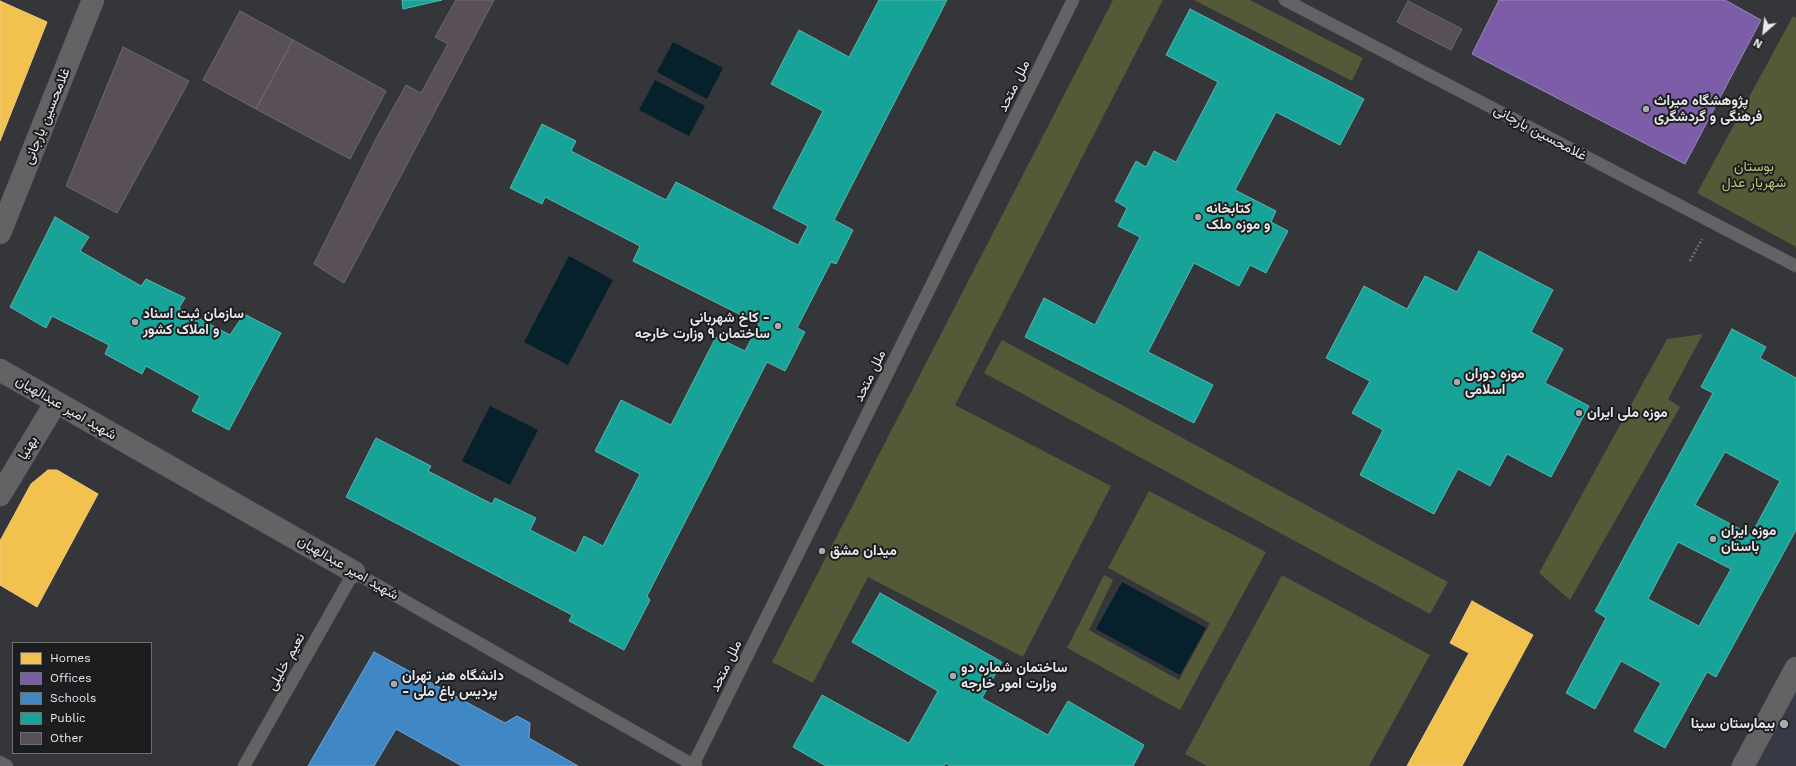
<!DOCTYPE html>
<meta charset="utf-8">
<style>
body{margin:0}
#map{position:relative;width:1796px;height:766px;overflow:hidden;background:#343639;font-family:"Work Sans",sans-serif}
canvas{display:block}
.legend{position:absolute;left:12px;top:642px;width:140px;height:112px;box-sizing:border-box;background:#1c1d1f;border:1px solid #6d6f71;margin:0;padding:5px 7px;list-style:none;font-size:12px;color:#e7e9ec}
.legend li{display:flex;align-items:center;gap:8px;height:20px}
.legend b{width:20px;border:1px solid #6d6f71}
.north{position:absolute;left:1744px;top:12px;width:40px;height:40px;-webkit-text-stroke:3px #1c1d1f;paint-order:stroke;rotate:208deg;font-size:11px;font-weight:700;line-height:16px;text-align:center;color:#e7e9ec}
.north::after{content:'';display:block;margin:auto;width:14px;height:18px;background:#e7e9ec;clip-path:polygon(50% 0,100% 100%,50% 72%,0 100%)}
</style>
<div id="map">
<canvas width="1796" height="766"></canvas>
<ul class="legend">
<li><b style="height:11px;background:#f2c14e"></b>Homes</li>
<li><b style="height:11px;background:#7b5ea7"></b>Offices</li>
<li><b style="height:11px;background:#3f88c5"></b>Schools</li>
<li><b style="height:11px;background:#17a398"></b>Public</li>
<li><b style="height:11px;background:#585056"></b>Other</li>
</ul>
<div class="north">N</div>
</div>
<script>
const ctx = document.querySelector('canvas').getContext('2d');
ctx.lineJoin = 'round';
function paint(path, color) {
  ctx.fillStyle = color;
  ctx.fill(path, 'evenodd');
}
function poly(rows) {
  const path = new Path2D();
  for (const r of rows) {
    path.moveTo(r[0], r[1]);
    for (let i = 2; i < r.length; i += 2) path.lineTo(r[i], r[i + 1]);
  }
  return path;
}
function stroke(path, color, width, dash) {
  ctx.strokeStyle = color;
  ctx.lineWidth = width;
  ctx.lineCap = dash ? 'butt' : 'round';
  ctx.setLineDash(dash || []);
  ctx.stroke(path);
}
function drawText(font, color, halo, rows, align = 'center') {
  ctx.font = font + ' "Work Sans",Vazirmatn,sans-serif';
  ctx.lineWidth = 4;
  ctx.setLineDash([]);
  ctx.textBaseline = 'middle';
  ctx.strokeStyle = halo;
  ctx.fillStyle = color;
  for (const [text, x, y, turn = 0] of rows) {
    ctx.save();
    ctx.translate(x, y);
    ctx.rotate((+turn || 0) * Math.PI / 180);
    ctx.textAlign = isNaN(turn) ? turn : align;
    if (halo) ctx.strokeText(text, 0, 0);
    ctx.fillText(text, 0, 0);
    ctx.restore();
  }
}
paint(poly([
 [1796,682,1796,766,1749,766]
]), '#373a44');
paint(poly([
 [1113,0,1163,0,955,405,1111,486,1023,657,868,577,813,683,772,662],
 [1194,0,1250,0,1363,58,1352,81],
 [1793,16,1796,18,1796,247,1697,193],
 [1703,334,1668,399,1680,407,1570,600,1539,573,1667,339],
 [1002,340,1448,582,1430,614,984,373],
 [1149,491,1266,552,1180,710,1067,648,1104,575,1113,580,1089,630,1179,680,1210,623,1108,568],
 [1282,575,1430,655,1369,766,1207,766,1185,754]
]), '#545937');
paint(poly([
 [673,42,723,68,707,99,657,72],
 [655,80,705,106,689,136,639,110],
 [569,256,613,280,568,365,524,342],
 [490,406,538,430,510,485,462,461],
 [1122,582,1206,628,1180,675,1096,629]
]), '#06212c');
const homes = poly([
 [0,1,47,22,0,141,0,1],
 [48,470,57,470,98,494,37,607,0,585,0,541,31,484,48,470],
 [1472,601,1533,635,1462,766,1407,766,1469,653,1450,643,1472,601]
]);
paint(homes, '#f2c14e');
stroke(homes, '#efcd7d', 1);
const offices = poly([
 [1499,0,1725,0,1761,20,1685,164,1472,54,1499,0]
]);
paint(offices, '#7b5ea7');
stroke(offices, '#9b88bc', 1);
const schools = poly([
 [374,652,505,723,517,716,530,723,529,738,578,766,462,766,396,729,374,766,308,766,374,652]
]);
paint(schools, '#3f88c5');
stroke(schools, '#71a5d1', 1);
const public = poly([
 [402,0,442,0,403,9,402,0],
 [879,0,947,0,834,220,853,230,836,264,831,262,797,328,805,332,785,371,767,362,647,596,650,600,624,650,569,621,572,615,346,497,376,438,431,466,428,471,492,504,495,498,536,518,530,530,576,553,584,536,603,546,640,474,595,451,621,400,671,425,716,337,745,351,759,324,633,261,640,246,545,197,542,204,510,188,542,124,576,141,571,151,666,200,676,182,798,245,808,226,773,208,823,111,771,84,799,30,849,57,879,0],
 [1190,9,1364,99,1340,145,1276,112,1235,190,1276,211,1271,222,1288,231,1266,273,1250,265,1239,286,1194,263,1148,352,1213,385,1194,423,1025,337,1044,298,1095,325,1140,237,1118,226,1127,208,1115,201,1136,161,1146,167,1154,151,1176,162,1218,82,1166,55,1190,9],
 [55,217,89,237,80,251,141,286,146,279,185,298,179,308,230,335,244,314,281,333,229,430,192,411,200,396,146,366,142,374,105,354,109,345,52,316,46,328,10,307,55,217],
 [1479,251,1553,290,1531,332,1563,349,1545,383,1589,406,1551,477,1507,454,1490,486,1458,469,1434,514,1360,475,1383,430,1352,413,1370,381,1326,358,1364,286,1407,309,1425,276,1457,292,1479,251],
 [1732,329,1766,347,1760,358,1796,378,1796,530,1716,677,1707,672,1665,748,1634,731,1661,683,1621,661,1595,709,1566,693,1606,618,1595,611,1713,393,1701,387,1732,329],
 [1725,452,1780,481,1751,535,1695,505,1725,452],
 [1678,542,1731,569,1699,626,1648,599,1678,542],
 [880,593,1002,662,982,698,1048,735,1068,701,1144,745,1133,766,950,766,945,763,944,766,826,766,793,747,822,695,909,743,938,691,852,642,880,593]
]);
paint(public, '#17a398');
stroke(public, '#55b8b1', 1);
const building = poly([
 [456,0,494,0,344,283,314,264,377,137,406,85,421,93,448,44,435,37,456,0],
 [1408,1,1462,29,1451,50,1397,22,1408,1],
 [240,11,293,40,256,109,203,80,240,11],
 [293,40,386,91,350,159,256,109,293,40],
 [123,47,189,81,117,213,66,186,123,47]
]);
paint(building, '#585056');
stroke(building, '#6b6a6c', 1);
const service = poly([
 [1285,0,1796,266],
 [0,762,7,766],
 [693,765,1073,0],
 [244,766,354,572,695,766]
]);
const pedestrian = poly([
 [693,766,693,765]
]);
const minor = poly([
 [0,233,93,0],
 [0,370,354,572],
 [0,495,56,402]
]);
const tertiary = poly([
 [1743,766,1796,668]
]);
stroke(service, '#515355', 13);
stroke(pedestrian, '#515355', 19);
stroke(minor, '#515355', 23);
stroke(tertiary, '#515355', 23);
stroke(poly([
 [1690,261,1702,239]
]), '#6f7072', 2.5, [2, 2]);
stroke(service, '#636365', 12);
stroke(pedestrian, '#636365', 18);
stroke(minor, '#636365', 22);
stroke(tertiary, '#636365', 22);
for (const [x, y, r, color] of [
 [1646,109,4,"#a8aaad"],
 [1198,217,4,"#a8aaad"],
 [135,322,4,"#a8aaad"],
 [778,326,4,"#a8aaad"],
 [1457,382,4,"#a8aaad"],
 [1579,413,4,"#a8aaad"],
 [1713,539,4,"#a8aaad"],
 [822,551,4,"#a8aaad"],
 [953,676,4,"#a8aaad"],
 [394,684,4,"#a8aaad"],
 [1784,724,5,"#a8aaad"]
]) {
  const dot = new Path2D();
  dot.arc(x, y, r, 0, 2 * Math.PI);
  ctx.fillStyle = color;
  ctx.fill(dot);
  stroke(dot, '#1c1d1f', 1.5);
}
drawText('14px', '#e7e9ec', '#1c1d1f', [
 ["ملل متحد",1014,86,-64],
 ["غلامحسین یارجانی",47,116,-68],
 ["غلامحسین یارجانی",1540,133,28],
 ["ملل متحد",870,376,-64],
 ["شهید امیر عبدالهیان",66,408,30],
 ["بهنیا",28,448,-59],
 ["شهید امیر عبدالهیان",348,568,30],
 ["نعیم خلیلی",286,662,-61],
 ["ملل متحد",726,666,-64]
]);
drawText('bold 14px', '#e7e9ec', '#1c1d1f', [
 ["پژوهشگاه میراث",1654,101],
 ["فرهنگی و گردشگری",1654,117],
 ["کتابخانه",1206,209],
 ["و موزه ملک",1206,225],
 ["سازمان ثبت اسناد",143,314],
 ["و املاک کشور",143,330],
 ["کاخ شهربانی -",770,318,"right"],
 ["ساختمان ۹ وزارت خارجه",770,334,"right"],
 ["موزه دوران",1465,374],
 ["اسلامی",1465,390],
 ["موزه ملی ایران",1587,413],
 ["موزه ایران",1721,531],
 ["باستان",1721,547],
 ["میدان مشق",830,551],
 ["ساختمان شماره دو",961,668],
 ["وزارت امور خارجه",961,684],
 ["دانشگاه هنر تهران",402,676],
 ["- پردیس باغ ملی",402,692],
 ["بیمارستان سینا",1775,724,"right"]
], 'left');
drawText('14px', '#bbc77a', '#1c1d1f', [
 ["بوستان",1754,167],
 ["شهریار عدل",1754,183]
]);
</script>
